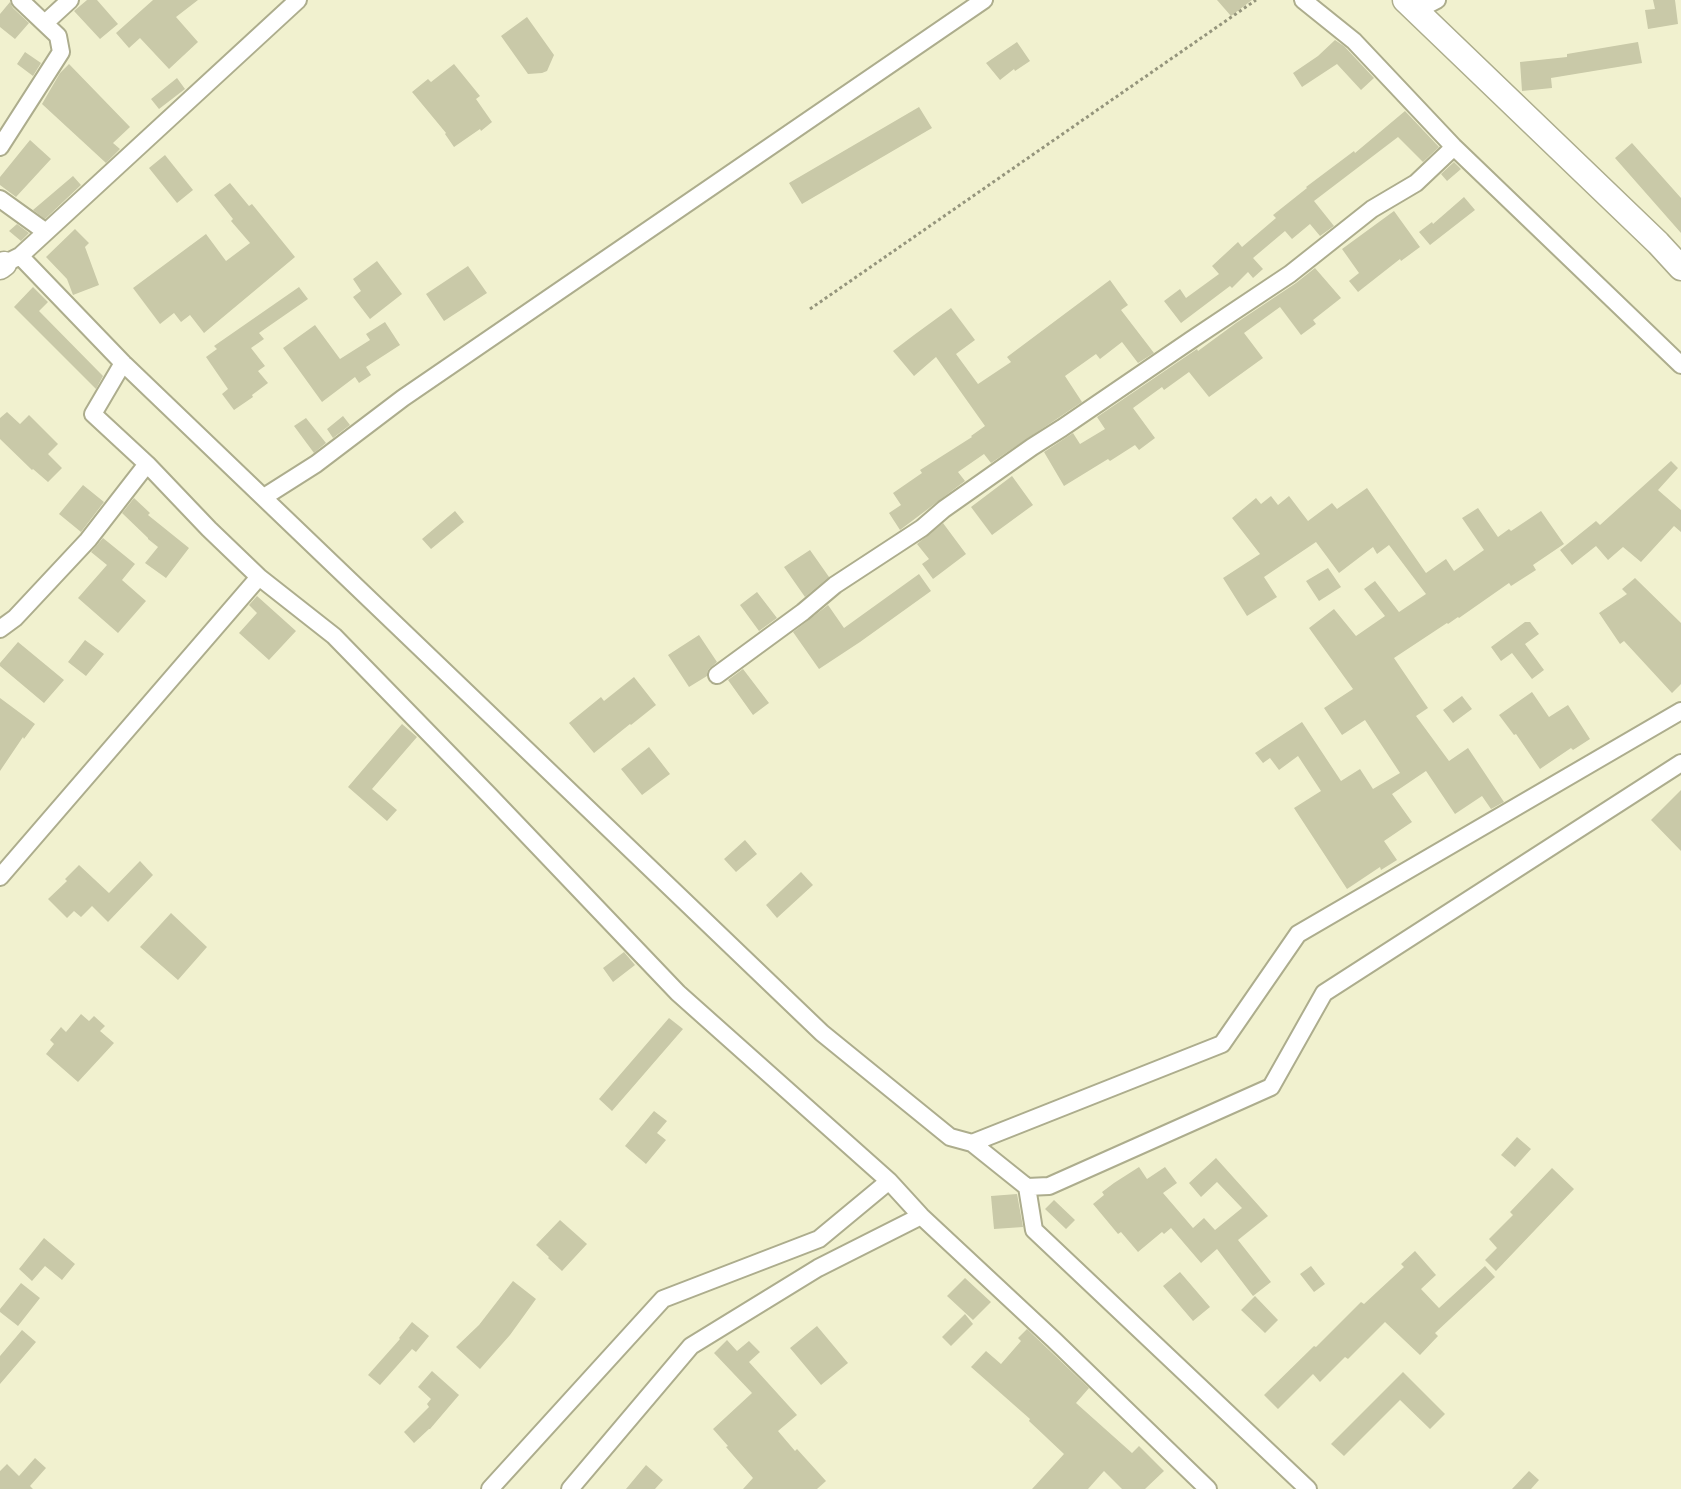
<!DOCTYPE html>
<style>
body{margin:0}
canvas{display:block;background:#f1f1cf}
</style>
<canvas width="1681" height="1489"></canvas>
<script>
const ctx = document.querySelector('canvas').getContext('2d');
ctx.lineJoin = 'round';
function paint(path, color) {
  ctx.fillStyle = color;
  ctx.fill(path, 'evenodd');
}
function poly(rows) {
  const path = new Path2D();
  for (const r of rows) {
    path.moveTo(r[0], r[1]);
    for (let i = 2; i < r.length; i += 2) path.lineTo(r[i], r[i + 1]);
  }
  return path;
}
function stroke(path, color, width, dash) {
  ctx.strokeStyle = color;
  ctx.lineWidth = width;
  ctx.lineCap = dash ? 'butt' : 'round';
  ctx.setLineDash(dash || []);
  ctx.stroke(path);
}
paint(poly([
 [87,0,97,0,118,24,100,39,74,11],
 [153,0,198,0,176,17,198,42,169,69,140,38,129,48,116,33],
 [1217,0,1252,0,1231,16],
 [1653,0,1675,0,1678,24,1648,29,1645,10,1655,9],
 [10,2,13,8,29,23,15,39,0,27,0,14],
 [527,17,554,55,547,71,542,73,528,74,501,36],
 [1335,40,1344,46,1374,78,1361,90,1337,64,1302,87,1293,73,1318,56],
 [1017,42,1030,61,1015,71,1014,69,1000,80,986,63],
 [1638,42,1642,63,1551,78,1552,88,1522,91,1520,62,1567,57,1567,54],
 [25,52,41,63,33,76,17,64],
 [69,64,130,127,113,143,120,149,106,163,42,104,60,73],
 [454,64,480,96,476,99,492,122,481,131,480,129,454,147,445,134,446,133,412,92,428,79,431,82],
 [177,78,185,89,159,109,151,99],
 [919,107,932,128,802,204,789,183],
 [1405,111,1439,147,1423,162,1398,137,1314,201,1334,226,1320,236,1310,224,1292,239,1285,231,1253,258,1263,269,1253,278,1248,272,1232,288,1230,286,1181,323,1164,301,1180,289,1186,298,1219,274,1212,266,1238,242,1242,247,1276,218,1273,215,1307,188,1306,187,1354,151,1355,153],
 [30,140,51,159,16,197,0,185,0,177],
 [1632,143,1681,198,1681,233,1615,158],
 [165,155,193,190,177,203,149,168],
 [1454,162,1461,169,1447,181,1441,174],
 [73,176,81,185,45,219,33,210],
 [230,183,249,206,252,204,295,257,204,333,190,315,181,322,174,313,160,324,133,288,206,234,226,261,250,243,231,221,233,219,214,195],
 [1464,197,1475,210,1430,245,1419,232,1432,222,1433,224],
 [1394,211,1420,247,1401,261,1400,259,1358,292,1349,281,1359,273,1342,249],
 [17,224,29,233,21,241,9,231],
 [75,229,89,243,85,247,99,285,73,295,67,279,46,257],
 [377,261,402,294,370,319,353,297,361,291,353,279],
 [468,266,487,293,444,321,426,294],
 [1315,268,1341,298,1313,320,1316,324,1301,335,1280,307,1244,333,1263,358,1209,397,1189,372,1164,390,1162,387,1133,408,1155,438,1139,450,1135,445,1110,461,1108,459,1064,486,1044,452,1073,433,1080,444,1105,429,1097,417,1197,349,1198,351,1236,323,1296,283],
 [1110,280,1128,305,1121,310,1154,353,1138,363,1122,342,1100,359,1096,354,1065,376,1082,402,991,463,984,454,958,472,965,481,900,530,889,513,901,505,893,493,922,473,920,470,972,437,971,436,985,426,936,357,914,376,893,351,914,335,951,308,975,340,956,354,978,384,1011,362,1007,357],
 [33,287,48,302,39,311,103,376,96,389,14,307],
 [299,287,308,299,259,333,264,339,251,348,265,366,258,371,268,383,252,395,253,397,234,410,222,394,228,389,206,357,217,349,214,346],
 [385,322,400,345,366,367,371,375,359,383,355,377,322,402,283,348,315,325,340,359,370,340,366,334],
 [7,412,20,424,29,415,58,444,48,454,62,468,48,482,33,469,32,470,0,439,0,418],
 [343,416,350,425,333,438,327,429],
 [306,418,326,443,314,453,294,426],
 [1671,461,1678,468,1658,490,1681,510,1681,532,1674,526,1641,562,1623,547,1608,560,1596,546,1572,565,1560,550,1596,521,1600,525],
 [1012,476,1033,505,992,535,971,507],
 [83,485,104,502,81,532,59,514],
 [1367,488,1426,573,1446,559,1454,571,1484,550,1462,518,1478,508,1498,537,1509,529,1511,531,1541,511,1564,544,1533,565,1536,570,1511,586,1509,583,1459,618,1458,617,1448,624,1447,623,1394,658,1428,708,1416,716,1449,761,1468,748,1504,802,1491,809,1482,796,1455,814,1426,771,1392,794,1412,822,1384,841,1397,860,1381,870,1380,867,1347,889,1294,808,1321,791,1298,756,1279,770,1270,758,1263,763,1255,753,1302,722,1341,781,1360,769,1373,789,1400,773,1365,720,1342,735,1324,708,1353,689,1309,628,1334,609,1356,636,1385,616,1364,589,1375,581,1399,612,1426,594,1389,545,1377,554,1373,547,1339,573,1316,542,1264,577,1277,597,1247,616,1223,578,1260,554,1232,518,1256,498,1261,504,1271,496,1278,505,1289,496,1308,521,1332,503,1337,509],
 [134,498,150,513,148,515,189,548,166,578,145,563,158,547,148,539,148,538,122,513],
 [455,511,464,522,431,549,422,539],
 [943,523,966,554,933,579,922,564,929,559,917,544],
 [103,538,135,564,122,580,146,601,118,633,78,598,107,565,91,552],
 [810,550,829,577,805,597,784,567],
 [1328,568,1341,587,1319,601,1306,581],
 [919,574,931,591,860,642,819,669,793,632,828,605,844,628],
 [1635,578,1681,623,1681,684,1672,693,1624,641,1620,644,1599,613,1627,594,1622,589],
 [757,592,777,618,759,631,740,605],
 [257,596,296,631,269,660,239,633,257,613,249,605],
 [1525,622,1530,622,1539,634,1525,644,1544,670,1532,679,1512,653,1501,661,1491,647],
 [699,635,717,662,708,670,707,676,689,687,668,655],
 [85,640,104,654,86,676,68,662],
 [18,642,64,680,44,703,0,666,0,663],
 [743,669,769,703,753,715,728,680],
 [634,677,656,705,631,725,630,724,594,753,569,723,601,697,604,701],
 [1532,692,1549,717,1568,705,1590,739,1573,750,1571,748,1540,769,1516,734,1514,735,1499,715],
 [1462,696,1472,709,1453,723,1443,710],
 [0,698,35,724,24,739,23,737,0,771],
 [402,724,417,737,372,789,397,810,387,821,348,787],
 [649,747,670,774,642,795,621,769],
 [1681,790,1681,851,1651,820],
 [745,840,757,854,736,872,724,859],
 [140,861,153,875,108,922,92,906,81,917,74,911,67,918,48,899,67,881,65,879,79,865,109,893],
 [801,872,813,885,777,918,766,905],
 [171,913,207,947,178,980,140,947],
 [624,952,635,965,613,982,603,968],
 [81,1014,89,1021,94,1016,105,1026,100,1031,114,1043,78,1082,46,1054,54,1044,50,1040,61,1027,66,1032],
 [669,1018,683,1029,612,1111,599,1099],
 [654,1111,667,1121,657,1133,666,1140,646,1164,625,1146],
 [1517,1137,1531,1149,1515,1167,1501,1155],
 [1216,1158,1268,1216,1238,1240,1271,1282,1253,1296,1217,1249,1201,1263,1171,1228,1164,1234,1162,1232,1138,1252,1121,1232,1118,1234,1093,1204,1104,1195,1102,1192,1114,1183,1139,1167,1147,1179,1165,1167,1177,1183,1163,1193,1193,1228,1204,1218,1215,1230,1242,1208,1217,1182,1201,1197,1189,1183],
 [1552,1168,1574,1189,1496,1271,1485,1260,1497,1248,1489,1239,1513,1215,1510,1212],
 [1017,1194,1023,1227,994,1229,991,1196],
 [1054,1200,1075,1220,1066,1229,1045,1209],
 [560,1220,587,1244,562,1271,548,1258,549,1257,536,1245],
 [44,1238,75,1264,62,1280,45,1266,32,1281,19,1269],
 [1415,1251,1436,1275,1421,1289,1439,1308,1485,1266,1495,1277,1435,1333,1438,1336,1420,1355,1385,1322,1348,1359,1345,1357,1320,1382,1313,1374,1278,1409,1264,1395,1314,1346,1316,1347,1361,1302,1364,1304,1404,1267,1401,1264],
 [1311,1266,1325,1284,1314,1292,1300,1274],
 [1180,1272,1210,1307,1193,1321,1163,1286],
 [965,1278,991,1302,973,1320,947,1296],
 [513,1281,536,1299,510,1335,480,1369,456,1347,479,1325],
 [21,1283,40,1298,18,1326,0,1312,0,1309],
 [1255,1296,1278,1320,1265,1333,1241,1310],
 [965,1314,973,1324,951,1346,942,1337],
 [412,1322,429,1336,416,1352,412,1349,380,1385,368,1375,400,1339,399,1338],
 [817,1326,848,1363,821,1385,790,1348],
 [1027,1329,1089,1388,1076,1403,1132,1453,1139,1446,1164,1471,1145,1489,1122,1489,1104,1471,1088,1489,1032,1489,1064,1454,1029,1421,1030,1419,971,1367,986,1351,1001,1364,1021,1341,1018,1338],
 [22,1330,36,1342,0,1384,0,1356],
 [727,1340,737,1351,749,1341,760,1352,749,1362,797,1415,778,1431,795,1451,797,1449,826,1481,817,1489,743,1489,753,1478,726,1447,728,1446,713,1429,752,1393,714,1353],
 [432,1371,459,1395,430,1429,429,1429,414,1443,404,1432,429,1407,427,1404,431,1399,418,1387],
 [1403,1372,1445,1414,1430,1429,1400,1400,1344,1456,1331,1444],
 [35,1458,46,1468,30,1486,33,1489,0,1489,0,1471,7,1464,19,1476],
 [646,1465,663,1480,655,1489,626,1489],
 [1529,1471,1539,1480,1531,1489,1512,1489]
]), '#c9c9a8');
const street = poly([
 [1303,0,1354,41,1454,147,1681,365],
 [1416,11,1437,0],
 [45,23,70,0],
 [0,147,61,52,58,36,20,0],
 [0,199,46,232],
 [20,256,123,363,822,1033,950,1137,972,1143,1027,1187,1049,1186,1271,1087,1324,993,1681,763],
 [12,260,20,256,298,0],
 [123,363,93,414,147,464,209,529,259,577,334,636,489,795,678,993,889,1181,921,1216,1054,1340,1208,1489],
 [264,497,316,464,403,398,984,0],
 [0,629,15,618,88,540,147,464],
 [717,675,803,612,835,585,922,528,944,509,1032,447,1062,428,1191,340,1290,274,1372,209,1416,183,1454,147],
 [0,877,259,577],
 [972,1143,1222,1044,1298,934,1681,711],
 [1027,1187,1034,1230,1308,1489],
 [490,1489,663,1299,819,1239,889,1181],
 [570,1489,691,1346,818,1268,921,1216]
]);
const secondary = poly([
 [1405,0,1658,243,1681,268],
 [0,267,4,264]
]);
stroke(street, '#adad8d', 20);
stroke(secondary, '#adad8d', 27);
stroke(poly([
 [810,309,1256,0]
]), '#95957c', 3, [3, 3]);
stroke(street, '#fff', 16);
stroke(secondary, '#fff', 24);
</script>
